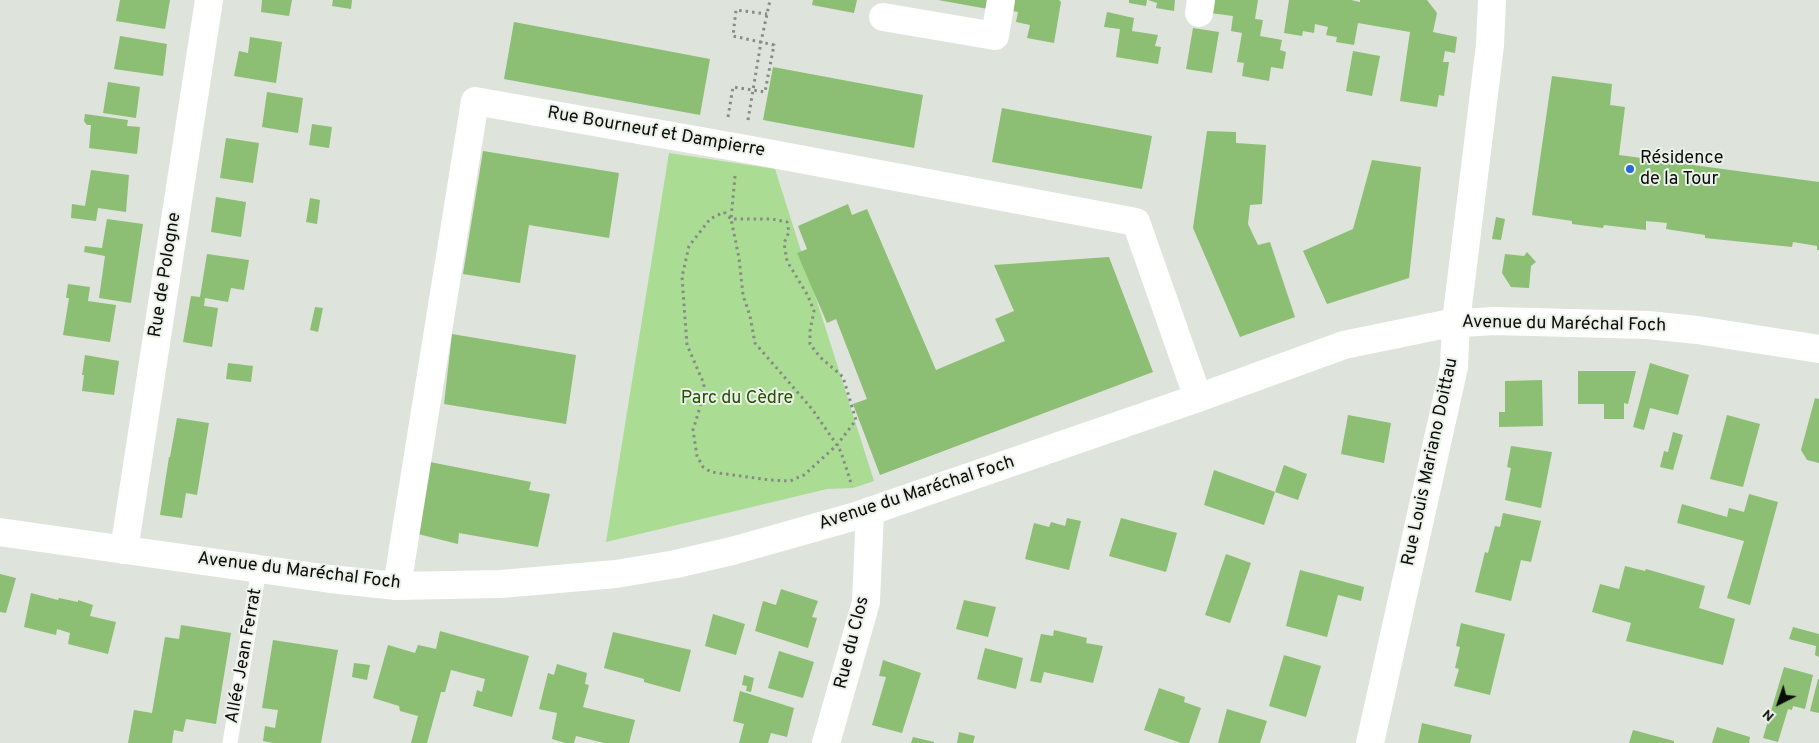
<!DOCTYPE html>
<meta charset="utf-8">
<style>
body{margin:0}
#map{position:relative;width:1819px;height:743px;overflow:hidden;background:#dee3dc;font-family:Overpass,sans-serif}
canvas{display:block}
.north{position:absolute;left:1754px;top:678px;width:50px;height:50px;-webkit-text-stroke:4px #ebf1e9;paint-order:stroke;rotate:221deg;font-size:14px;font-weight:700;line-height:20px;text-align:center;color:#0b0d0a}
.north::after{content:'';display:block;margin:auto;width:18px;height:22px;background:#0b0d0a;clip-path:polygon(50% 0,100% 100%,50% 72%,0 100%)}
</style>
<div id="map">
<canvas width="1819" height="743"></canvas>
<div class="north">N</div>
</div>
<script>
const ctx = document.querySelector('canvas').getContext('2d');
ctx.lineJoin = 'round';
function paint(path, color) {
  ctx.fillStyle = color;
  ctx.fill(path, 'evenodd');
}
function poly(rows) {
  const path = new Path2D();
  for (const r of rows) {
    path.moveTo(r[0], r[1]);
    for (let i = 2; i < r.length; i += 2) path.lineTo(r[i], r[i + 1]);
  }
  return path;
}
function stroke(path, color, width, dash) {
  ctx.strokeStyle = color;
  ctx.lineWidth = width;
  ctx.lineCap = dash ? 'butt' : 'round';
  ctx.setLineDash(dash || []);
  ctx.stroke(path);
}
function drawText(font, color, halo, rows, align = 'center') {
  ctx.font = font + ' Overpass,sans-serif';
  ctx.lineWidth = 4;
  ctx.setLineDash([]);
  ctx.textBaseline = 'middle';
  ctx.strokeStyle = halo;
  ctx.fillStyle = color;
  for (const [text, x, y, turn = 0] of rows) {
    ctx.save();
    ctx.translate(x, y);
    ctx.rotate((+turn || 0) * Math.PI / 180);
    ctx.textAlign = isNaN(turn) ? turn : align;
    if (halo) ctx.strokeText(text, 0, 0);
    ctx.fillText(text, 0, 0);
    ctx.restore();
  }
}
paint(poly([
 [669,153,775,169,874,481,853,488,827,489,606,542]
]), '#abdc93');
paint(poly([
 [120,0,170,0,165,29,116,21],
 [262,0,292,0,289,16,261,12],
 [333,0,352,0,351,9,332,6],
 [813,0,857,0,854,13,812,5],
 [938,0,989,0,988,9],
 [1015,0,1059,0,1061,2,1054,43,1027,38,1030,25,1016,22,1018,12,1013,11],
 [1129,0,1147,0,1146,6,1129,3],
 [1148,0,1175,0,1174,11,1156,8,1157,3],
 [1213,0,1258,0,1255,19,1263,20,1260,36,1282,40,1280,50,1286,52,1283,69,1271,67,1269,81,1242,76,1244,63,1237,62,1242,33,1231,31,1233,16,1210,13],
 [1289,0,1351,0,1360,2,1360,0,1427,0,1437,13,1433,32,1457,37,1455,53,1445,51,1443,62,1449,62,1444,96,1439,95,1437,107,1400,101,1410,32,1358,23,1354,45,1336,42,1337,37,1326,35,1328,27,1315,24,1314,33,1303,31,1302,36,1284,33],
 [1107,12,1134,18,1132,31,1158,35,1155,46,1161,47,1158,64,1116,57,1120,29,1104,27],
 [514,22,710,59,700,115,504,79],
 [1193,28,1219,32,1212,73,1186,69],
 [120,36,167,44,163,76,114,69],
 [250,37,282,42,276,83,234,76,239,51,248,53],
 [1353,51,1380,56,1372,96,1346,91],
 [773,67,923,95,914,148,763,120],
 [1552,76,1612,84,1610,105,1625,107,1619,155,1819,182,1819,250,1817,250,1817,246,1793,242,1792,247,1705,238,1705,235,1666,229,1667,223,1646,221,1646,230,1604,225,1603,228,1572,224,1572,221,1532,215],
 [108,82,140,87,136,118,103,113],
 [267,92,303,98,298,133,262,127],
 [1002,108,1152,136,1142,189,992,162],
 [85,114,128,120,127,126,140,127,137,154,89,148,91,125,87,125,84,121],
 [312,124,332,127,329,148,309,145],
 [1207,131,1236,132,1236,143,1266,145,1262,204,1250,205,1248,224,1258,245,1270,242,1295,317,1240,337,1193,228],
 [226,138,259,143,253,183,220,178],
 [483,151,619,173,609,238,529,225,520,283,463,274],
 [1372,160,1421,167,1409,278,1327,304,1303,251,1353,229],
 [91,170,129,175,126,212,98,208,96,221,71,218,72,204,85,206],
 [216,197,246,202,241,237,211,232],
 [310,198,320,200,317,224,306,222],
 [848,204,852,215,867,209,936,370,1005,341,995,319,1014,311,994,265,1109,257,1153,372,880,475,853,404,867,399,836,319,827,323,797,253,807,249,798,226],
 [1496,217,1505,219,1501,240,1492,239],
 [107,219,143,224,131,303,99,298,105,256,84,252,85,246,102,248],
 [1527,252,1536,262,1531,266,1529,288,1511,287,1502,273,1505,254,1524,256],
 [207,254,249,260,244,290,231,288,228,302,205,298,204,306,218,308,212,347,183,342,191,296,200,297],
 [68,284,90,287,88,301,116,305,110,342,63,335,69,298,66,298],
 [315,307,323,308,318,332,310,330],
 [452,334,576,355,566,424,444,404],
 [85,355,119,361,114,395,82,391,84,375,82,375],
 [228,363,253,366,251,382,226,379],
 [1650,363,1689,375,1678,415,1650,408,1644,430,1633,427],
 [1578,371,1636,371,1628,404,1624,403,1624,419,1604,419,1604,404,1578,404],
 [1542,380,1543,426,1499,427,1499,412,1505,412,1505,381],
 [1815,398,1819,399,1819,463,1807,460,1801,450],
 [1348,415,1391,423,1384,463,1341,454],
 [1727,415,1760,424,1743,487,1710,479],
 [177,418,209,423,197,495,186,493,182,518,160,515,169,457,170,457],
 [1673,432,1683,435,1673,470,1660,467,1664,451,1668,452],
 [1511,446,1552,452,1541,508,1505,500,1511,468,1507,467],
 [430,462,531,482,529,490,550,494,538,547,459,533,458,544,418,534],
 [1284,465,1307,474,1298,500,1275,492],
 [1214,470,1275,492,1264,525,1204,505],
 [1749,494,1778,502,1750,605,1727,598,1744,541,1677,523,1682,504,1727,517,1729,508,1744,512],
 [1503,513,1541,521,1531,562,1521,560,1511,601,1475,592,1485,552,1488,553,1495,526,1500,527],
 [1067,518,1081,521,1069,570,1025,559,1034,523,1049,527,1051,522,1065,526],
 [1121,518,1177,533,1166,572,1109,556],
 [1226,554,1251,563,1230,623,1205,615],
 [1625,566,1645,571,1646,569,1705,586,1699,608,1735,619,1723,665,1626,641,1631,623,1592,612,1600,584,1619,589],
 [1300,570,1364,587,1361,601,1338,595,1327,637,1286,626],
 [0,574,16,578,6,613,0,612],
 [781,589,818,601,812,617,817,618,808,648,755,631,763,601,776,605],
 [31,593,58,600,59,598,78,602,78,600,93,605,90,616,116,622,108,654,68,644,70,633,57,629,56,635,24,627],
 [964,600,996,607,988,637,956,629],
 [713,614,745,624,736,655,705,646],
 [1461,623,1505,634,1490,695,1454,686,1459,669,1455,668,1460,647,1456,646],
 [181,625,231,633,216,724,186,719,183,732,174,730,172,743,128,743,134,710,152,713,165,637,179,639],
 [1793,627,1819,634,1819,657,1815,655,1816,646,1789,639],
 [1054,630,1087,638,1086,643,1103,646,1093,683,1044,672,1041,683,1030,681,1041,634,1053,636],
 [440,631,529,656,512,717,473,706,477,690,482,692,485,679,451,670,445,692,441,692,427,743,411,743,418,716,400,711,399,706,373,698,388,645,415,653,418,645,436,649],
 [613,632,691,650,680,692,644,682,644,679,604,668],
 [273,640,338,650,321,743,273,743,263,741,265,726,275,728,278,710,262,708],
 [985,648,1023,658,1016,689,977,679],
 [779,651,814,662,803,698,768,688],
 [1284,655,1321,666,1306,717,1269,706],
 [883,660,921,673,902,733,872,725,886,677,879,676],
 [354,663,370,665,367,680,352,677],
 [557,664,587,673,585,684,589,685,583,707,635,720,629,743,604,743,576,736,574,743,565,743,552,739,557,713,539,709,548,673,554,675],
 [1784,667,1813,675,1805,709,1793,706,1792,710,1788,709,1778,742,1763,738],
 [744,675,754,678,751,692,746,691,747,686,742,685],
 [1818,679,1819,679,1819,713,1810,711],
 [1159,688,1185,697,1184,702,1201,708,1189,743,1181,743,1144,730],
 [740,691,794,708,787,737,771,733,768,743,739,743,744,724,733,721],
 [1227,709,1267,721,1260,743,1218,743],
 [1422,723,1472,735,1470,743,1418,743],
 [1717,727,1750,737,1749,743,1712,743],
 [1633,730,1674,741,1674,743,1629,743],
 [959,732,975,736,973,743,957,743],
 [913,737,934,742,934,743,911,743]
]), '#8cbe73');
stroke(poly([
 [728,117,733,87,765,92,774,45,733,36,736,10,767,14],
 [748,120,761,42,770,0],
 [735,176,731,219,739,258,743,295,750,316,755,343,812,409,837,445,841,452,852,486],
 [724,212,731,219,771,219,787,222,789,232,784,243,787,261,808,296,814,311,810,331,810,344,820,357,843,377,856,420,837,445,804,475,790,481,770,480,711,472,703,467,697,456,693,430,703,397,704,384,687,345,682,277,689,246,710,219,724,212]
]), '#878b85', 3, [2.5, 4]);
stroke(poly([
 [230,743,259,569]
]), '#fff', 15);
stroke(poly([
 [1199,13,1201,0],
 [883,17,995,36,1001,0],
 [124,550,209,0],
 [397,586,475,101,746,149,1136,222,1198,398],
 [826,743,866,602,870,511],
 [1370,743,1454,367,1456,322]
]), '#fff', 28);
stroke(poly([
 [1456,322,1490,45,1492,0]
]), '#fff', 28);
stroke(poly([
 [0,532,330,579,397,586,501,584,616,574,676,564,732,551,856,516,1198,398,1344,345,1446,324,1494,321,1648,325,1697,330,1819,349]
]), '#fff', 28);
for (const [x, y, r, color] of [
 [1630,169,5,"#256ad6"]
]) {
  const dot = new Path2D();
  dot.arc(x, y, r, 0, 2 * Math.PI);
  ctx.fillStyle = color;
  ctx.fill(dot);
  stroke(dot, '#ebf1e9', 2);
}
drawText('18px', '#0b0d0a', '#ebf1e9', [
 ["Rue Bourneuf et Dampierre",656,133,10],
 ["Rue de Pologne",166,275,-81],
 ["Avenue du Maréchal Foch",1564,325,1],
 ["Rue Louis Mariano Doittau",1431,462,-78],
 ["Avenue du Maréchal Foch",917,494,-18],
 ["Avenue du Maréchal Foch",299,572,7],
 ["Rue du Clos",853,643,-76],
 ["Allée Jean Ferrat",245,656,-80]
]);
drawText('18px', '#0b0d0a', '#ebf1e9', [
 ["Résidence",1640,159],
 ["de la Tour",1640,180]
], 'left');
drawText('18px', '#265300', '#ebf1e9', [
 ["Parc du Cèdre",737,399]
]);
</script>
